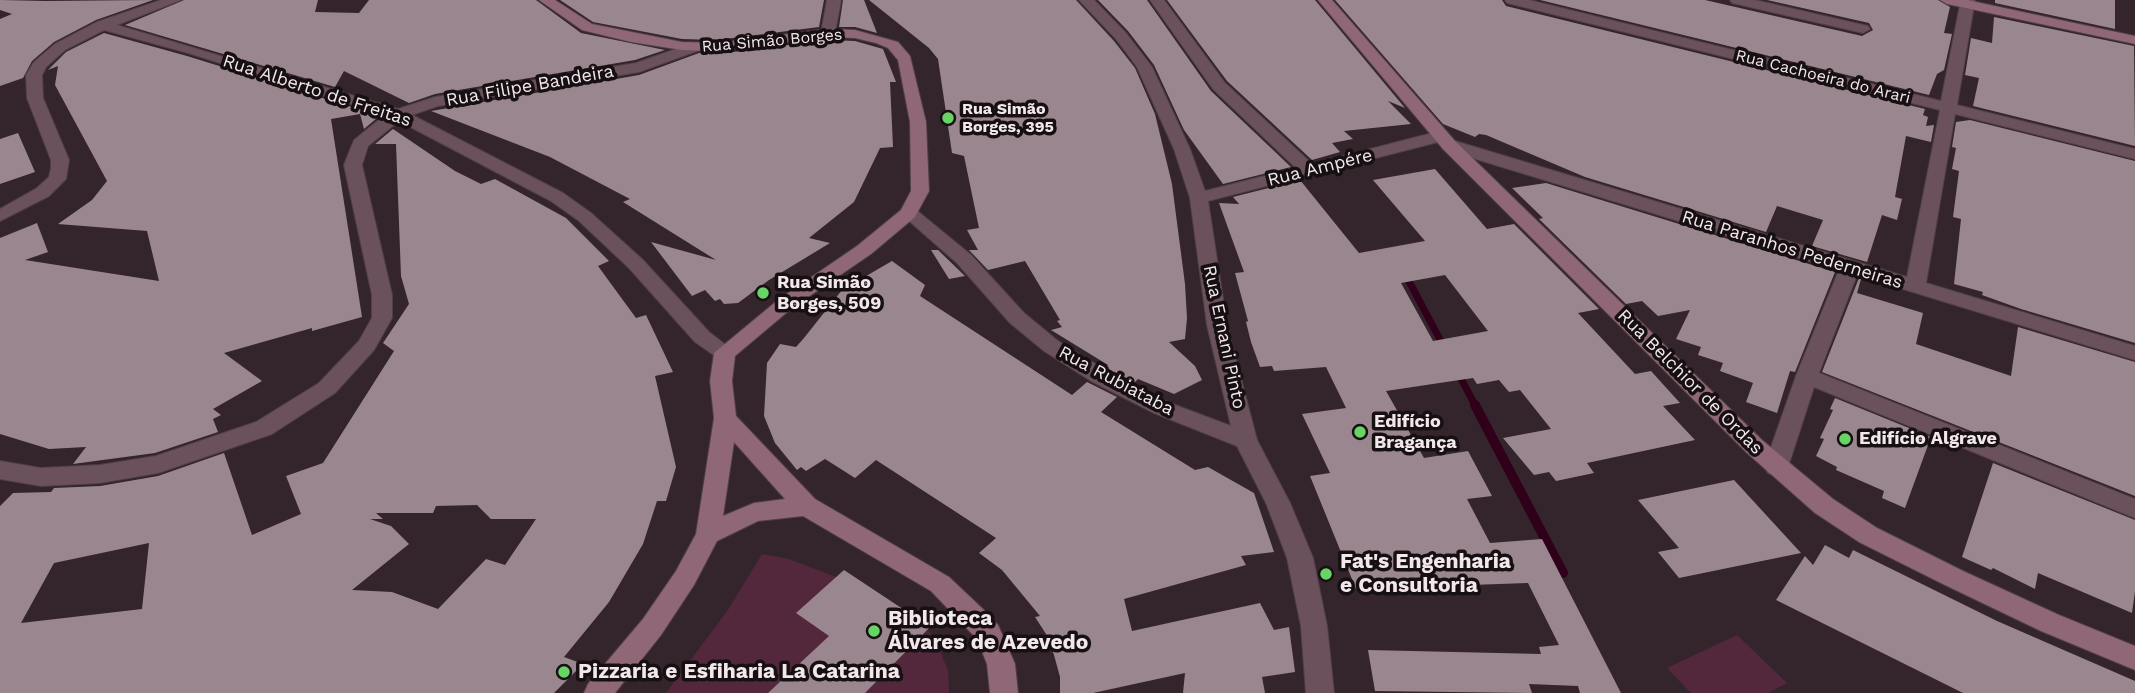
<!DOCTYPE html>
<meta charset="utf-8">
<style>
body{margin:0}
canvas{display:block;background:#34242b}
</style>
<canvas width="2135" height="693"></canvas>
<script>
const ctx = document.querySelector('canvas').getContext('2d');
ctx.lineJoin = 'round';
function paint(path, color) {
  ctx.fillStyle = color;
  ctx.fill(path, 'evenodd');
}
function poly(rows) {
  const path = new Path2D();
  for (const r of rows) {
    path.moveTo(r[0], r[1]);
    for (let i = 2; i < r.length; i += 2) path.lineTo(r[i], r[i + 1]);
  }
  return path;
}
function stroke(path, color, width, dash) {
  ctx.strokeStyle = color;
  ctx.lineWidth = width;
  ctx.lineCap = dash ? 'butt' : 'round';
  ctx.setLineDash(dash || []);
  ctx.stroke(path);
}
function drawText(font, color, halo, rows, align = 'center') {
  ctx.font = font + ' "Work Sans",sans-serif';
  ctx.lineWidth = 7;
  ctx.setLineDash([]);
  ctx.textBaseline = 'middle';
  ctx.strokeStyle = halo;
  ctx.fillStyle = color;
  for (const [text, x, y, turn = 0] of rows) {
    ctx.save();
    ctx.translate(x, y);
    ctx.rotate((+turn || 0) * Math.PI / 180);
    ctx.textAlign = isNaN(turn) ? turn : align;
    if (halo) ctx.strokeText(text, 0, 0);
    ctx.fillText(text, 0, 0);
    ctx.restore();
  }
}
paint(poly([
 [762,554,789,559,875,592,917,618,930,633,941,653,948,671,949,693,666,693,728,610],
 [1737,635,1787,683,1768,693,1691,693,1667,668]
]), '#54283c');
stroke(poly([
 [1404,272,1444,347],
 [1457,371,1476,407]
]), '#30001a', 7);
stroke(poly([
 [1475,405,1563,573]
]), '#30001a', 10);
paint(poly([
 [0,0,45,1,153,0,96,20,54,42,32,61,23,78,0,86,0,19,12,14,0,10],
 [184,0,318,0,315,12,359,13,369,0,536,0,581,33,665,50,635,60,435,94,409,103,344,71,335,87,125,25],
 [560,0,824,0,819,27,717,40,682,39,593,22],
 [843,0,864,0,877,33,855,27,839,27],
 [869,0,1076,0,1114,41,1135,68,1155,114,1172,184,1185,284,1187,318,1185,339,1169,342,1195,366,1202,380,1174,394,1138,379,1135,382,1108,369,1105,367,1108,365,1051,330,1062,327,1057,321,1060,320,1025,261,988,270,969,250,978,250,967,230,979,228,964,156,952,153,938,59,929,48],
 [1098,0,1147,0,1211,91,1291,167,1223,184,1184,130,1154,65,1128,31],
 [1167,0,1315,0,1405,108,1388,101,1411,124,1344,131,1353,139,1332,143,1340,152,1312,160,1227,81],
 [1335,0,1502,0,1506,6,1925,109,1923,115,1928,117,1926,126,1934,125,1931,142,1906,136,1895,197,1902,199,1897,220,1882,215,1867,262,1812,246,1823,220,1777,206,1766,232,1585,177,1486,135,1479,134,1475,137,1443,124],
 [1540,0,1705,0,1862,36,1873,30,1869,23,1767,0,1938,0,1950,7,1944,33,1952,34,1944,70,1937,74,1929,95],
 [1995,0,2115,0,2115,29,1995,3],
 [1994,17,2134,46,2135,146,1973,106,1979,78,1965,75,1971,38,1992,43],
 [104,33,187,56,371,113,377,118,364,129,360,114,331,119,362,317,312,331,312,328,224,353,262,381,213,409,221,415,213,419,218,432,155,453,73,464,86,447,49,449,0,434,0,238,37,223,48,252,25,260,159,281,147,231,58,224,92,200,107,181,55,85,58,66,48,70,66,52],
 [828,40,855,41,883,49,896,82,890,82,893,147,880,148,854,202,809,238,830,243,769,280,738,303,724,304,720,299,715,301,705,290,692,296,651,242,716,260,623,202,630,199,550,157,431,111,639,75,699,53,717,54],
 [1970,120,2135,161,2135,343,2021,309,1982,295,1983,292,1954,284,1961,219,1953,217,1959,171,1952,169,1956,148,1952,147,1956,122],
 [393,129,455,171,481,184,495,179,566,218,609,261,598,266,636,318,646,315,673,372,655,376,676,467,666,501,657,501,643,544,609,602,564,657,583,664,554,693,0,693,0,506,13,493,51,492,54,488,100,486,158,476,224,453,252,535,301,514,286,476,323,463,394,351,383,343,409,304,401,276,396,144,375,144],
 [477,505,491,519,536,519,505,565,486,559,438,609,392,592,352,590,409,544,391,526,370,519,383,519,376,513,433,513,436,506],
 [149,543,142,609,21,623,54,563],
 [18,133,35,172,0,184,0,139],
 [1435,169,1487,229,1514,224,1599,309,1578,313,1635,374,1651,371,1680,403,1663,406,1695,440,1587,463,1594,473,1556,481,1549,472,1534,475,1503,438,1551,429,1520,390,1509,392,1499,380,1477,384,1473,378,1386,391,1424,458,1468,451,1492,496,1467,499,1490,543,1542,539,1621,693,1580,693,1578,686,1529,684,1532,693,1375,691,1368,650,1541,654,1539,647,1559,645,1528,583,1356,589,1310,476,1330,473,1302,414,1346,408,1326,367,1274,371,1272,366,1260,367,1251,342,1246,322,1248,321,1235,273,1244,272,1219,203,1239,204,1233,197,1300,180,1359,253,1425,241,1373,180],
 [1445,275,1488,331,1433,341,1401,283],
 [1546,183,1835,272,1795,372,1790,371,1777,413,1746,402,1753,383,1720,371,1723,363,1698,355,1701,347,1676,339,1690,310,1658,316,1642,301,1626,304,1539,219,1543,218,1512,188],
 [931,250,938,250,965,276,949,279],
 [892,261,925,285,920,296,1072,395,1087,382,1117,397,1101,412,1195,470,1208,467,1254,493,1274,552,1241,556,1246,565,1124,599,1132,631,1260,603,1274,630,1289,627,1295,672,1262,677,1265,693,1183,693,1185,673,1093,693,1060,693,1060,677,1054,655,1046,634,1035,617,1040,616,1002,570,979,553,996,538,876,460,855,478,825,459,806,471,801,467,797,470,775,443,764,416,767,363,780,344,796,347,804,338,842,290],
 [1859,278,1861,279,1857,293,1923,313,1916,344,2011,376,2018,327,2135,362,2135,496,1822,372],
 [1835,398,1931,437,1905,508,1882,498,1884,491,1836,470,1837,467,1816,456,1824,439,1820,438,1833,410,1830,409],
 [1993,463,2135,520,2135,591,2132,613,2038,573,2035,589,1993,568,1991,570,1962,557],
 [1734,480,1801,553,1679,578,1658,552,1679,548,1638,500],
 [1825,545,1849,558,1853,550,1997,621,2135,681,2135,693,1963,693,1776,600,1805,556,1813,565],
 [844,570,930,627,865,693,768,693,829,636,796,613]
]), '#9a868e');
const street = poly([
 [161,0,181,0,117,25,398,109,435,97,636,63,690,44,700,44,702,47,700,50,639,72,438,106,412,115,563,193,591,213,643,260,709,332,736,353,732,358,725,360,718,358,695,342,629,268,579,221,551,201,399,121,368,146,362,165,392,295,392,318,374,350,335,393,272,434,158,473,100,483,41,486,0,479,0,461,41,468,100,465,156,456,256,422,319,383,359,341,372,318,372,295,344,165,354,140,385,115,188,53,104,30,65,50,46,67,42,75,43,98,69,160,66,179,49,196,0,221,0,209,37,188,49,177,51,168,51,160,27,98,26,75,34,62,55,44,97,22,161,0],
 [827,0,841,0,835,33,828,37,821,33,827,0],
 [1079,0,1094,0,1126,33,1152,67,1190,149,1205,191,1296,168,1213,89,1150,0,1164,0,1225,83,1312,164,1440,131,1448,136,1446,140,1208,201,1227,325,1257,440,1290,503,1313,558,1327,626,1334,693,1306,693,1301,626,1287,558,1266,503,1237,446,1154,413,1091,381,1044,351,1010,323,957,263,900,213,909,208,915,209,971,255,1024,313,1058,341,1107,371,1170,403,1231,426,1207,325,1190,198,1174,149,1137,67,1116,39,1079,0],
 [1505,0,1529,0,1941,101,1961,0,1975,0,1957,105,2135,149,2135,159,1955,114,1926,283,2135,346,2135,360,1857,275,1819,373,2135,499,2135,518,1814,387,1788,467,1784,473,1776,476,1768,473,1764,467,1796,376,1839,270,1443,149,1441,145,1443,141,1455,141,1907,277,1940,110,1507,3,1505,0],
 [1730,0,1755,0,1868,26,1870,29,1863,33,1732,3,1730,0]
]);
const secondary = poly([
 [539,0,555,0,592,24,682,42,717,43,828,29,855,30,898,42,910,56,926,122,929,191,915,217,871,254,792,308,735,356,732,381,736,416,815,499,949,577,985,611,998,625,1015,664,1018,693,990,693,987,664,977,639,931,591,803,516,758,521,717,541,694,585,661,635,615,693,584,693,588,684,643,619,676,571,696,534,714,418,710,381,714,353,778,300,857,246,901,210,911,191,910,122,898,60,888,48,876,43,855,38,828,37,717,51,682,50,631,42,582,30,539,0],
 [734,442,785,499,754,503,723,516,734,442],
 [1318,0,1332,0,1455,141,1762,440,1833,499,1877,528,1963,571,2059,615,2135,646,2135,670,2041,631,1945,585,1859,542,1815,513,1746,452,1443,149,1318,0],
 [1940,0,1967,0,2135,36,2135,44,1947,4,1940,0]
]);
stroke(street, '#4f3f46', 2);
stroke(secondary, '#4f3f46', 2);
paint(street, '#6b515b');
paint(secondary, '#8f6777');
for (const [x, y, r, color] of [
 [948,118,7,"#68d465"],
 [763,293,7,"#68d465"],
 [1360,432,7,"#68d465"],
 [1845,439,7,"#68d465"],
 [1326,574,7,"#68d465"],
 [874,631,7,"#68d465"],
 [564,672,7,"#68d465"]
]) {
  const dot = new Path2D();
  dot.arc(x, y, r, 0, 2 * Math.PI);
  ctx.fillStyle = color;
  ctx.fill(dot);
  stroke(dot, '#171013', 2.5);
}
drawText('16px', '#f2e7eb', '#171013', [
 ["Rua Simão Borges",772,41,-5],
 ["Rua Cachoeira do Arari",1823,77,14]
]);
drawText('bold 16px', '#f2e7eb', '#171013', [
 ["Rua Simão",962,109],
 ["Borges, 395",962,127]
], 'left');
drawText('18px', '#f2e7eb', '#171013', [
 ["Rua Filipe Bandeira",530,86,-10],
 ["Rua Alberto de Freitas",317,91,18],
 ["Rua Ampére",1320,168,-14],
 ["Rua Paranhos Pederneiras",1792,250,17],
 ["Rua Ernani Pinto",1224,337,78],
 ["Rua Rubiataba",1116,381,28],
 ["Rua Belchior de Ordas",1690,382,45]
]);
drawText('bold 18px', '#f2e7eb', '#171013', [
 ["Rua Simão",777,283],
 ["Borges, 509",777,304],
 ["Edifício",1374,422],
 ["Bragança",1374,443],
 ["Edifício Algrave",1859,439]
], 'left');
drawText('bold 21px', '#f2e7eb', '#171013', [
 ["Fat's Engenharia",1340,562],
 ["e Consultoria",1340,586],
 ["Biblioteca",888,619],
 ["Álvares de Azevedo",888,643],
 ["Pizzaria e Esfiharia La Catarina",578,672]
], 'left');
</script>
